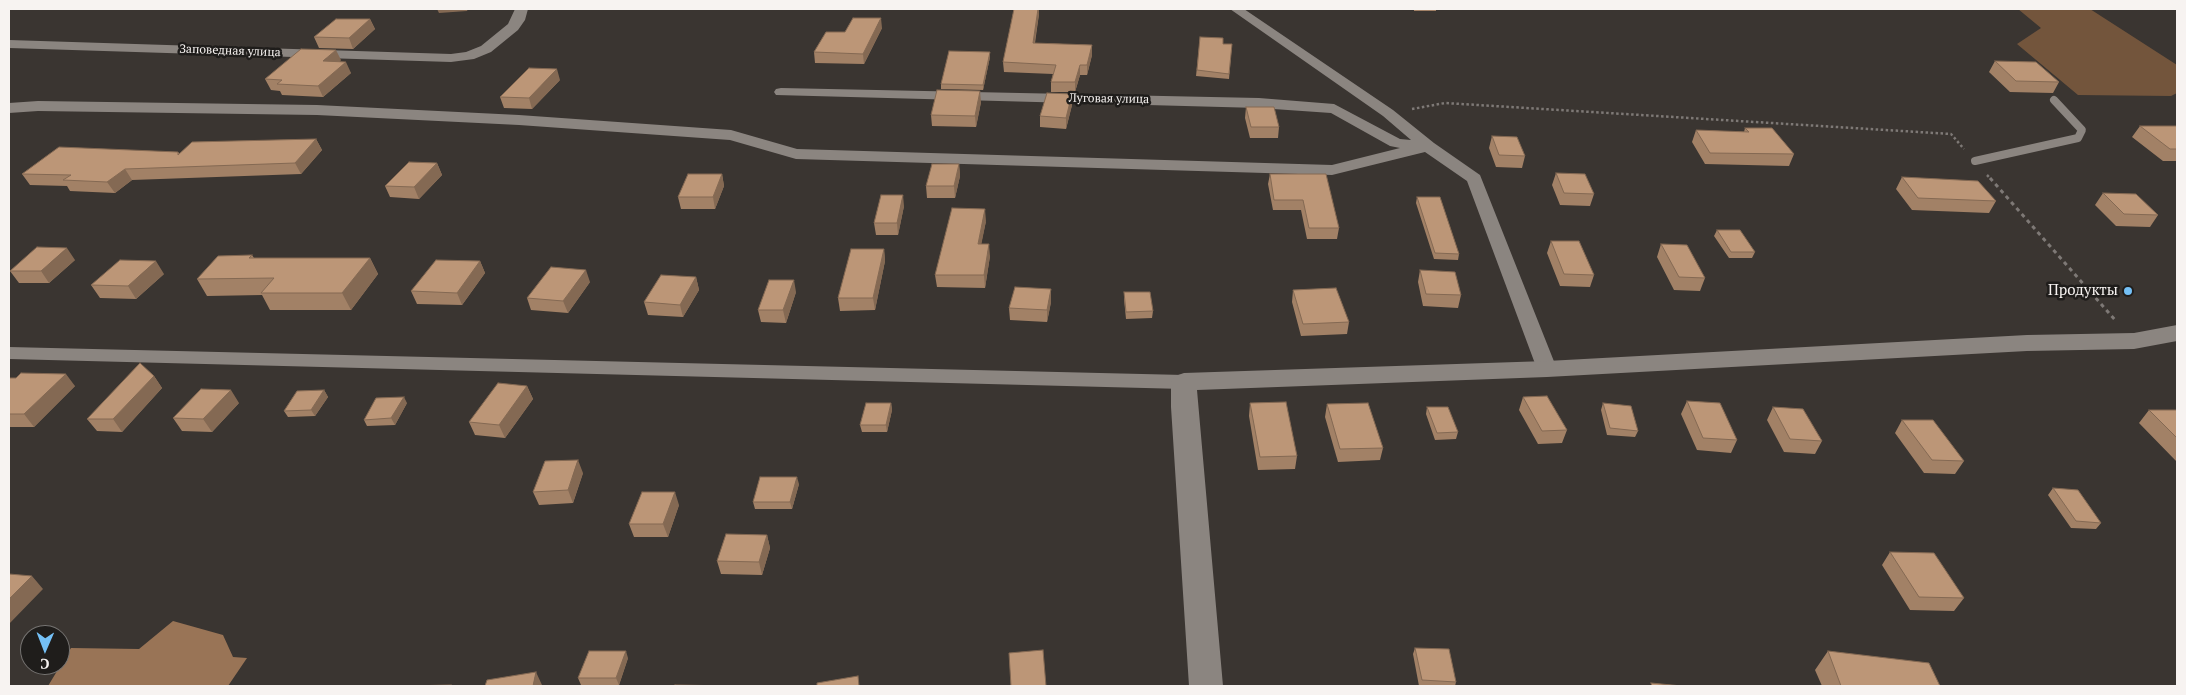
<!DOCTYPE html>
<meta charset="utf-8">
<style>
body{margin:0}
#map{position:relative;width:2186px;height:695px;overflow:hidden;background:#3a3531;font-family:"PT Serif",serif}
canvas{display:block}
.frame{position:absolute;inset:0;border:10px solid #f7f3f1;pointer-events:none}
.north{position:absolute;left:20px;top:625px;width:50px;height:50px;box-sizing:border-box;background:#1f1d1b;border:1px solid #757371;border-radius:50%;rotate:181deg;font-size:14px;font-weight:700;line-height:20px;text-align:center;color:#f7f3f1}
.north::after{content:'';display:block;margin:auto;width:18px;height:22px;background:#74c0f6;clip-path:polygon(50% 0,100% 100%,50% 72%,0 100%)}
</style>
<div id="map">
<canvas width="2186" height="695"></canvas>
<div class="frame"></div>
<div class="north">С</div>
</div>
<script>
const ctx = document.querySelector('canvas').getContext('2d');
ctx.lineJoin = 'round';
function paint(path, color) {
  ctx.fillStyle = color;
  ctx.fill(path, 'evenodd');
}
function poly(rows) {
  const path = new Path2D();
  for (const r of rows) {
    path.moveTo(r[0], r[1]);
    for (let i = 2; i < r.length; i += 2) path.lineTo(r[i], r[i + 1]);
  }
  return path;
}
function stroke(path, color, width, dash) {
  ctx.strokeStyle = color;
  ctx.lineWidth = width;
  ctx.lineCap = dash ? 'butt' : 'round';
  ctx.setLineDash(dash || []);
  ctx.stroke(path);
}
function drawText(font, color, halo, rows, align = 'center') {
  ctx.font = font + ' "PT Serif",serif';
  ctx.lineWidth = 5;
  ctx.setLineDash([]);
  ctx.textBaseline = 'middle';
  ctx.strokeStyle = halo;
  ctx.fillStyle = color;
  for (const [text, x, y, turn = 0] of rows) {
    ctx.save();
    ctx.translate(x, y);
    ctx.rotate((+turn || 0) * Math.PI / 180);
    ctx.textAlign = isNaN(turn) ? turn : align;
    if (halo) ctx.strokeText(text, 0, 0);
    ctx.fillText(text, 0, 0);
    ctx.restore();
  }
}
paint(poly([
 [2018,9,2090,9,2177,65,2177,93,2171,96,2078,95,2017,44,2041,28]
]), '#73553c');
paint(poly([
 [173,621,223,635,233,657,247,658,228,686,48,686,71,648,139,649]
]), '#997456');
stroke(poly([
 [1412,109,1445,103,1951,134,1964,149],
 [1987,175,1991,179]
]), '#7e7976', 2.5, [2.5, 2.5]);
stroke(poly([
 [1990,178,2115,320]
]), '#7e7976', 3, [4, 4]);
stroke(poly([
 [1975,161,2078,138,2082,130,2054,100]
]), '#8b8580', 8);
paint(poly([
 [515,9,528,9,525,20,518,30,491,52,474,59,451,62,9,48,9,40,451,54,466,52,481,46,508,24,515,9],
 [1230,9,1244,9,1393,110,1434,143,1480,175,1557,369,1554,374,1547,376,1540,374,1537,369,1467,181,1425,152,1332,175,796,159,730,140,519,125,317,115,38,111,9,113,9,103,38,101,317,105,519,115,731,130,797,149,1332,165,1400,148,1390,146,1331,113,1259,108,776,95,774,92,776,89,781,88,1259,98,1334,104,1400,139,1411,140,1383,116,1230,9],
 [9,347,1184,375,1191,377,1194,382,1191,387,1184,389,9,359,9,347]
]), '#8b8580');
paint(poly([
 [2177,325,2177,341,2134,349,2027,351,1547,377,1197,390,1223,686,1189,686,1171,407,1171,382,1175,376,1184,373,1547,361,2027,335,2134,333,2177,325]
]), '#8b8580');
paint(poly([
 [1014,9,1039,9,1039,14,1035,43,1092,45,1092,55,1087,75,1080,75,1075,92,1051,92,1051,82,1053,74,1004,72,1003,62],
 [1414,9,1436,9,1436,11,1414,11],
 [370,19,375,29,353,49,319,48,314,37],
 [882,28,864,64,815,63,814,52,845,32],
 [1200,37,1223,44,1232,44,1229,79,1196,76],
 [990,57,983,90,941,89,941,84],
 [341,60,339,62,351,73,323,97,282,95,280,91,271,90,265,79],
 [1995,61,2059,82,2053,93,2010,92,1989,72],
 [560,80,532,109,504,108,500,97],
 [981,102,976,127,932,126,931,115],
 [1072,105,1066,129,1040,127,1040,116],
 [1246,107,1279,127,1278,138,1250,138,1245,118],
 [2140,126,2177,126,2177,161,2163,161,2132,137],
 [1745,128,1794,154,1789,166,1705,164,1692,142,1696,130,1744,132],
 [1492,136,1525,156,1522,168,1496,167,1489,148],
 [316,139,322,150,301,174,132,180,115,193,70,191,67,186,30,185,22,174,178,152,180,154],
 [437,163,442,175,419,199,390,197,385,186],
 [959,164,960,176,955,198,927,198,926,186],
 [1556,173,1594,194,1590,206,1560,205,1552,185],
 [722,174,724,186,715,209,681,209,678,197],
 [1270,174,1339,228,1337,239,1307,239,1301,210,1273,210,1268,184],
 [1902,177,1996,201,1989,213,1912,210,1896,189],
 [2103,193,2158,215,2150,227,2116,226,2095,205],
 [1417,197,1459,254,1458,260,1434,259,1416,203],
 [904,206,898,235,876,235,874,223],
 [986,221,981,244,990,256,985,288,937,287,935,275],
 [1717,230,1755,252,1752,258,1729,258,1714,236],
 [1551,241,1594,275,1590,287,1560,286,1547,253],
 [1661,244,1705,278,1700,291,1674,290,1657,257],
 [884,249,885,261,875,310,840,311,838,298],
 [252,255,254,258,370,258,378,274,351,310,270,310,262,295,207,296,197,279],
 [75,260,49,283,19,283,10,271],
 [480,261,485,273,462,305,417,304,411,291],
 [1420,270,1461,295,1458,308,1423,306,1418,282],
 [164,274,136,299,100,298,91,285],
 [696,277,699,290,683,317,648,315,644,302],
 [590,282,568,313,531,310,527,298],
 [1293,290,1349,322,1347,334,1301,336,1292,302],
 [796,292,786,323,761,322,758,310],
 [1124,292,1153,311,1152,318,1126,319,1124,299],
 [1051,302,1047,322,1010,320,1009,308],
 [154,376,162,388,122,432,97,431,87,419],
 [9,378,75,386,34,427,9,427],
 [527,386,533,399,505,438,475,435,469,422],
 [324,390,328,397,315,416,288,417,284,411],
 [1523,397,1567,430,1562,443,1538,444,1519,410],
 [1687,401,1737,440,1731,453,1697,450,1681,414],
 [239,403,212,432,182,431,173,418],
 [407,403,395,425,367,426,364,420],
 [891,403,892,410,887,432,862,432,860,425],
 [1250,403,1297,456,1295,469,1258,470,1249,416],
 [1603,403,1638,431,1635,437,1607,435,1601,410],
 [1327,404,1383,448,1380,460,1338,462,1325,417],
 [1427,407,1458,432,1456,439,1435,440,1426,414],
 [1773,407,1822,441,1815,454,1784,452,1767,420],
 [2149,410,2177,410,2177,462,2139,423],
 [1902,420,1964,461,1955,474,1924,473,1895,433],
 [583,473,573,503,539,505,533,492],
 [799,484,792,509,755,509,753,502],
 [2053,488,2101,523,2096,529,2071,528,2048,495],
 [679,505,668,537,634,537,629,524],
 [767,535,770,548,762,575,721,574,717,561],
 [1890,552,1964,598,1954,611,1910,610,1882,565],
 [1415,648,1456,682,1455,686,1419,686,1413,654],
 [1828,651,1940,686,1822,686,1815,670],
 [628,658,619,685,581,685,578,678]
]), '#a28166');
paint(poly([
 [437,9,468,9,467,11,439,13],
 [1038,9,1039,9,1039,14,1033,52,1033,43],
 [881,18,882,28,864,64,863,54],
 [370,19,375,29,353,49,349,38],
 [1092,45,1092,55,1087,75,1087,65],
 [336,50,341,60,328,72,323,61],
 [990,52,990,57,983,90,983,85],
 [346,62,351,73,323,97,318,86],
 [1080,65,1080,75,1075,92,1075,82],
 [557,69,560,80,532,109,529,98],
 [980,91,981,102,976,127,975,116],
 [1072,94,1072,105,1066,129,1066,118],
 [316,139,322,150,301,174,295,163],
 [437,163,442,175,419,199,414,187],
 [959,164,960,176,955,198,954,186],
 [125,169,132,180,115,193,107,182],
 [722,174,724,186,715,209,713,197],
 [903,195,904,206,898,235,897,223],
 [985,209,986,221,979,256,978,244],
 [989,244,990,256,985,288,984,275],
 [67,248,75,260,49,283,41,271],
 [884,249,885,261,875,310,873,298],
 [370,258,378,274,351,310,342,293],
 [156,261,164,274,136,299,128,286],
 [480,261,485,273,462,305,457,293],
 [586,270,590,282,568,313,563,301],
 [696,277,699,290,683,317,680,305],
 [794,280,796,292,786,323,783,310],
 [1051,289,1051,302,1047,322,1047,310],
 [66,374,75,386,34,427,24,414],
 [154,376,162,388,122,432,113,419],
 [527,386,533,399,505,438,499,425],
 [231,390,239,403,212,432,203,419],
 [324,390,328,397,315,416,311,410],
 [404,397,407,403,395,425,391,418],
 [891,403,892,410,887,432,886,425],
 [578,460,583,473,573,503,568,490],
 [797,477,799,484,792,509,790,502],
 [675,492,679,505,668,537,663,524],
 [767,535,770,548,762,575,759,562],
 [32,576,43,589,9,624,9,599],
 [626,651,628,658,619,685,616,678],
 [536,672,542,685,542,686,533,686]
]), '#846953');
const building = poly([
 [1014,9,1038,9,1033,43,1092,45,1087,65,1080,65,1075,82,1051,82,1056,65,1003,62,1014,9],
 [853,18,881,18,863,54,814,52,826,32,845,32,853,18],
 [336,19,370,19,349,38,314,37,336,19],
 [1200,37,1223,38,1223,44,1232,44,1229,74,1197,70,1200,37],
 [301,49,336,50,323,61,346,62,318,86,277,84,282,80,265,79,301,49],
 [949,51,990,52,983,85,941,84,949,51],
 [1995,61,2036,62,2059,82,2016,81,1995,61],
 [529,68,557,69,529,98,500,97,529,68],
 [937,90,980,91,975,116,931,115,937,90],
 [1047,93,1072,94,1066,118,1040,116,1047,93],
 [1246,107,1274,107,1279,127,1251,127,1246,107],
 [2140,126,2177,126,2177,149,2170,149,2140,126],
 [1745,128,1772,128,1794,154,1710,153,1696,130,1749,132,1745,128],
 [1492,136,1517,137,1525,156,1499,155,1492,136],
 [316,139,295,163,125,169,107,182,63,180,71,175,22,174,59,147,178,152,178,155,192,142,316,139],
 [409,162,437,163,414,187,385,186,409,162],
 [932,164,959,164,954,186,926,186,932,164],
 [1556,173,1585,174,1594,194,1564,193,1556,173],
 [688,174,722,174,713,197,678,197,688,174],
 [1270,174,1326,174,1339,228,1309,228,1303,200,1274,200,1270,174],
 [1902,177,1978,181,1996,201,1918,198,1902,177],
 [2103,193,2136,194,2158,215,2124,214,2103,193],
 [881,195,903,195,897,223,874,223,881,195],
 [1417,197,1440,197,1459,254,1435,253,1417,197],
 [952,208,985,209,978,244,989,244,984,275,935,275,952,208],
 [1717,230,1740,230,1755,252,1731,252,1717,230],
 [1551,241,1579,241,1594,275,1564,274,1551,241],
 [1661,244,1687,245,1705,278,1679,277,1661,244],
 [37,247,67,248,41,271,10,271,37,247],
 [851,249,884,249,873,298,838,298,851,249],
 [252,255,249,258,370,258,342,293,261,293,274,278,197,279,218,256,252,255],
 [120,260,156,261,128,286,91,285,120,260],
 [436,260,480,261,457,293,411,291,436,260],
 [551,267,586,270,563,301,527,298,551,267],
 [1420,270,1455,272,1461,295,1426,294,1420,270],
 [661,275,696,277,680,305,644,302,661,275],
 [769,280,794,280,783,310,758,310,769,280],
 [1015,287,1051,289,1047,310,1009,308,1015,287],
 [1336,288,1349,322,1303,324,1293,290,1336,288],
 [1124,292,1150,292,1153,311,1126,312,1124,292],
 [140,363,154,376,113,419,87,419,140,363],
 [21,373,66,374,24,414,9,414,9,378,16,378,21,373],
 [498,383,527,386,499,425,469,422,498,383],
 [201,389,231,390,203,419,173,418,201,389],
 [324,390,311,410,284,411,297,391,324,390],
 [1547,396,1567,430,1542,431,1523,397,1547,396],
 [404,397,391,418,364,420,376,398,404,397],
 [1687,401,1720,403,1737,440,1703,438,1687,401],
 [1286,402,1297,456,1260,457,1250,403,1286,402],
 [866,403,891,403,886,425,860,425,866,403],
 [1368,403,1383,448,1340,449,1327,404,1368,403],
 [1603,403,1631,406,1638,431,1610,428,1603,403],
 [1427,407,1448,407,1458,432,1437,433,1427,407],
 [1773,407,1803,409,1822,441,1790,439,1773,407],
 [2149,410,2177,410,2177,438,2149,410],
 [1902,420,1933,420,1964,461,1932,460,1902,420],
 [578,460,568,490,533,492,545,461,578,460],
 [760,477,797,477,790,502,753,502,760,477],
 [2053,488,2078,490,2101,523,2076,521,2053,488],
 [642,492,675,492,663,524,629,524,642,492],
 [726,534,767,535,759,562,717,561,726,534],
 [1890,552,1934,553,1964,598,1919,597,1890,552],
 [9,574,32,576,9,599,9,574],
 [1415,648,1449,649,1456,682,1422,680,1415,648],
 [1043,650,1046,686,1011,686,1009,653,1043,650],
 [589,651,626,651,616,678,578,678,589,651],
 [1828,651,1929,663,1940,686,1841,686,1828,651],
 [536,672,533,686,485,686,487,680,536,672],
 [858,676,859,686,817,686,817,683,858,676],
 [1651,683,1682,686,1652,686,1651,683],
 [451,685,450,686,406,686,451,685],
 [675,685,732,686,675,686,675,685]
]);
paint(building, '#bc9677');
stroke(building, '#846953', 1);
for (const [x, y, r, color] of [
 [2128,291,5,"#74c0f6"]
]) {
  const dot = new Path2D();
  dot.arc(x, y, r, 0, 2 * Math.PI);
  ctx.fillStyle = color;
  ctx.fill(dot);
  stroke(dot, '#1f1d1b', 2);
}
drawText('12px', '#f7f3f1', '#1f1d1b', [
 ["Заповедная улица",230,51,2],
 ["Луговая улица",1109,99,1]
]);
drawText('15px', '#f7f3f1', '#1f1d1b', [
 ["Продукты",2118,291]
], 'right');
</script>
